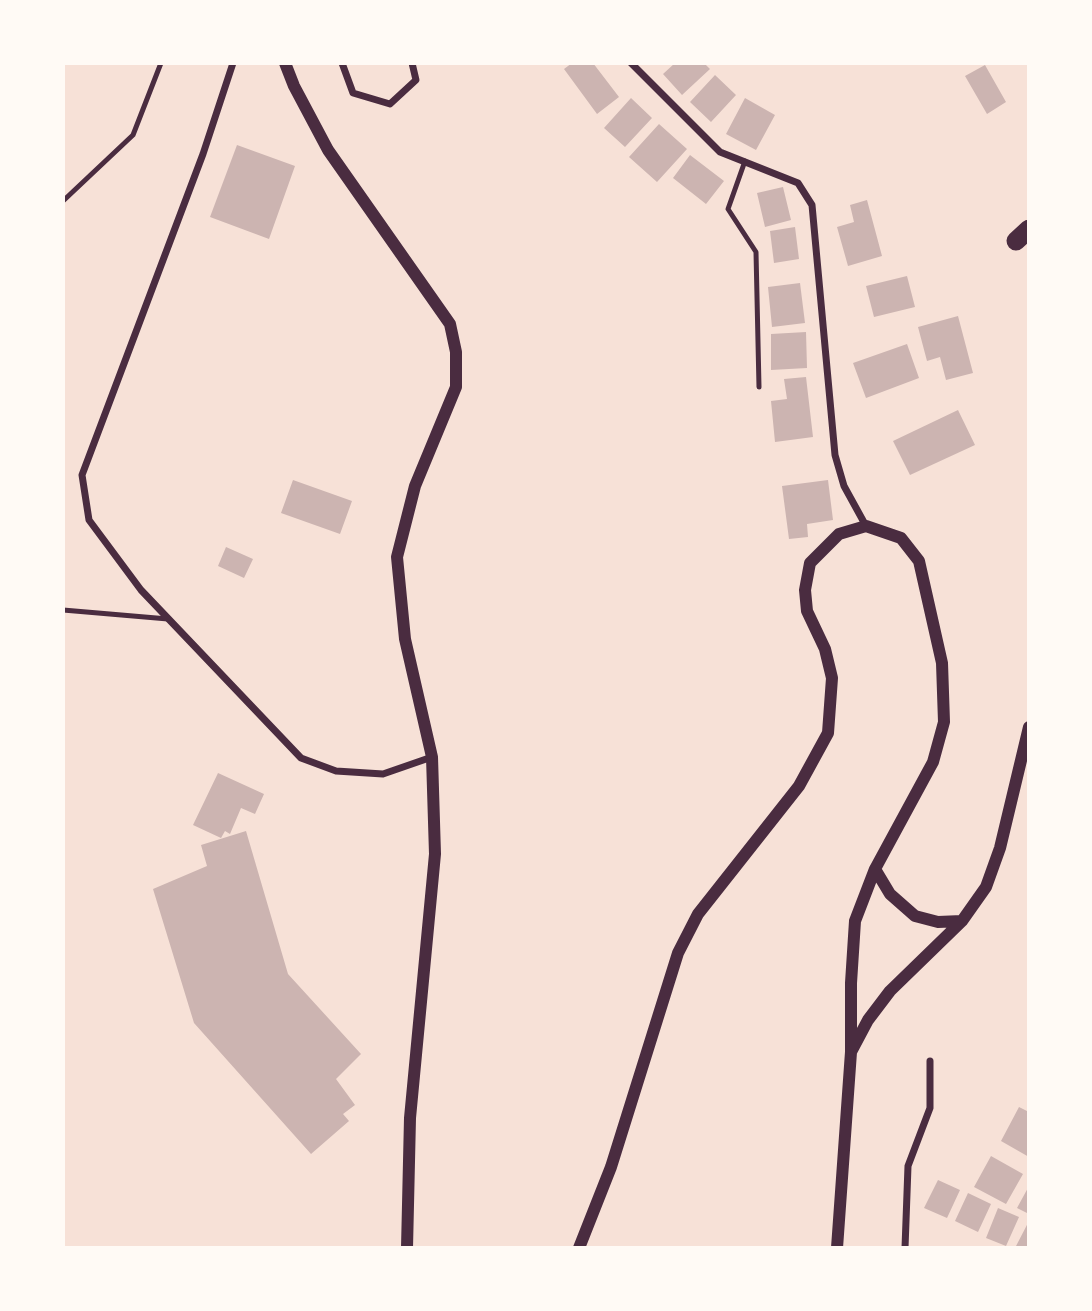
<!DOCTYPE html>
<style>
body{margin:0}
#map{position:relative;width:1092px;height:1311px;overflow:hidden;background:#f7e1d7;font-family:"Fira Sans Condensed",sans-serif}
canvas{display:block}
.frame{position:absolute;inset:0;border:65px solid #fffaf5;pointer-events:none}
</style>
<div id="map">
<canvas width="1092" height="1311"></canvas>
<div class="frame"></div>
</div>
<script>
const ctx = document.querySelector('canvas').getContext('2d');
ctx.lineJoin = 'round';
function paint(path, color) {
  ctx.fillStyle = color;
  ctx.fill(path, 'evenodd');
}
function poly(rows) {
  const path = new Path2D();
  for (const r of rows) {
    path.moveTo(r[0], r[1]);
    for (let i = 2; i < r.length; i += 2) path.lineTo(r[i], r[i + 1]);
  }
  return path;
}
function stroke(path, color, width, dash) {
  ctx.strokeStyle = color;
  ctx.lineWidth = width;
  ctx.lineCap = dash ? 'butt' : 'round';
  ctx.setLineDash(dash || []);
  ctx.stroke(path);
}
paint(poly([
 [572,63,593,63,619,97,597,114,564,69],
 [675,63,704,63,710,69,682,95,663,74],
 [985,65,1006,102,987,114,965,76],
 [715,75,736,95,711,122,690,102],
 [631,98,652,118,625,147,604,128],
 [745,98,775,115,756,150,726,134],
 [659,124,687,149,657,182,629,157],
 [237,145,295,166,269,239,210,217],
 [690,155,724,181,706,204,673,178],
 [783,187,791,220,765,227,757,193],
 [867,200,882,256,848,266,837,227,854,222,850,205],
 [795,227,799,259,774,263,770,231],
 [907,276,915,307,874,317,866,286],
 [800,283,805,323,772,327,768,287],
 [958,316,973,373,946,380,940,357,927,361,918,327],
 [806,332,807,368,771,370,771,334],
 [907,344,919,378,866,398,853,363],
 [806,377,813,437,775,442,771,401,787,399,784,379],
 [958,410,975,445,910,475,893,441],
 [293,480,352,501,340,534,281,513],
 [828,480,833,520,807,524,808,537,789,539,782,486],
 [226,547,253,559,244,578,218,566],
 [218,773,264,794,255,814,241,808,230,834,225,831,221,838,193,825],
 [246,831,288,974,361,1054,336,1079,355,1105,343,1114,349,1121,311,1154,194,1023,153,889,207,866,201,845],
 [1019,1107,1029,1112,1029,1157,1001,1141],
 [991,1156,1023,1174,1006,1204,974,1187],
 [938,1180,960,1190,947,1218,924,1208],
 [1029,1186,1029,1214,1017,1208],
 [968,1193,991,1204,978,1232,955,1221],
 [998,1208,1019,1217,1006,1246,986,1238],
 [1029,1221,1029,1248,1015,1248]
]), '#ccb4b1');
stroke(poly([
 [745,161,728,209,756,252,759,387],
 [63,201,133,135,161,63],
 [63,610,168,619]
]), '#4a2c40', 5);
stroke(poly([
 [233,63,203,154,82,475,89,520,141,590,301,758,336,771,383,774,432,757],
 [342,63,353,93,390,104,416,80,412,63],
 [631,63,720,152,798,183,812,205,835,455,844,486,866,526],
 [905,1248,908,1166,930,1108,930,1061]
]), '#4a2c40', 7);
stroke(poly([
 [285,63,294,86,328,150,450,324,456,352,456,387,415,486,397,557,405,639,432,757,435,854,410,1118,407,1248],
 [875,869,890,894,915,916,938,922,962,921],
 [579,1248,611,1167,678,953,698,914,799,786,828,733,832,678,825,649,807,611,805,590,810,563,839,534,866,526,901,538,919,561,942,663,944,722,933,762,875,869,855,921,851,983,851,1052],
 [837,1248,851,1052,868,1020,890,991,962,921,986,887,1000,848,1029,727]
]), '#4a2c40', 12);
stroke(poly([
 [1016,241,1029,229]
]), '#4a2c40', 19);
</script>
